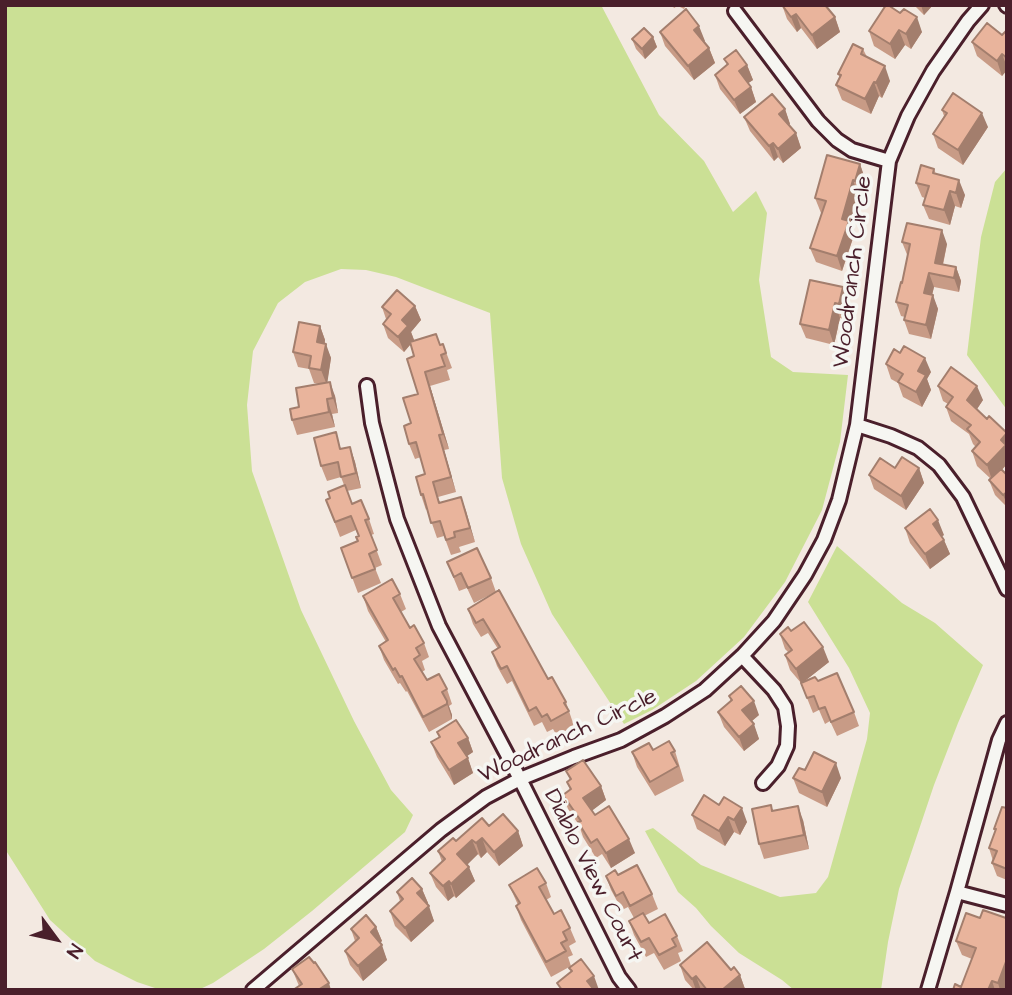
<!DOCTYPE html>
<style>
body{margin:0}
#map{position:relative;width:1012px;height:995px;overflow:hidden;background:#f3e9e1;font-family:"Architects Daughter",sans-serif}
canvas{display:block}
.frame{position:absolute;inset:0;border:7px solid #4a1f2b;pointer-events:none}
.north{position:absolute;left:21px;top:904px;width:70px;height:70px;-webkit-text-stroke:5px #f6f6f2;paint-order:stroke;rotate:123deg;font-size:19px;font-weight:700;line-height:28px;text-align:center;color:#4a1f2b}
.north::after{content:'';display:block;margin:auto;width:24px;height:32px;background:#4a1f2b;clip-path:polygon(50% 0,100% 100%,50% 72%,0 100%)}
</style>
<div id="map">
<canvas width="1012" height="995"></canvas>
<div class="frame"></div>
<div class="north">N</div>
</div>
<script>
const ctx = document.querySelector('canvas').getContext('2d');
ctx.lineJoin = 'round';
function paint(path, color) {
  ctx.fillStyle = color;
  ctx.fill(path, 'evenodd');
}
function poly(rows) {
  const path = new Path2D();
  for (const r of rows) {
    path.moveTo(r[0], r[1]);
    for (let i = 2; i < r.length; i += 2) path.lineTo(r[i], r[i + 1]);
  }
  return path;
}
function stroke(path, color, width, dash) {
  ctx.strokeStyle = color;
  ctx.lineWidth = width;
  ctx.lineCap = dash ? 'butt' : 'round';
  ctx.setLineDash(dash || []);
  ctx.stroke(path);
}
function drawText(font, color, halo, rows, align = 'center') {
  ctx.font = font + ' "Architects Daughter",sans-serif';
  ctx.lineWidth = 7;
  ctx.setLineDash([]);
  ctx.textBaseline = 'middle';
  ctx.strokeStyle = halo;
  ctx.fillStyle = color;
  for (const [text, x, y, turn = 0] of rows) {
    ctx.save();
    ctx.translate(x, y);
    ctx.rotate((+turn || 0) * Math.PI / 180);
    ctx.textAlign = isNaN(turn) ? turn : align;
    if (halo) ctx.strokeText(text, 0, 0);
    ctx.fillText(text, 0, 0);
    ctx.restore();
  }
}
paint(poly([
 [5,5,601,5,659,115,704,161,733,212,756,191,767,213,759,280,771,357,793,372,848,375,840,442,822,510,785,582,744,637,696,681,652,710,624,724,552,614,521,544,502,478,490,313,396,277,366,270,341,269,305,282,278,303,253,351,247,405,252,471,301,610,354,721,391,790,413,815,405,832,312,911,264,949,213,983,198,990,161,990,137,982,95,961,50,920,5,849],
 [1007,168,1007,410,967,355,981,237,995,182],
 [837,546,902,603,935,623,983,665,958,723,934,785,899,889,888,942,881,990,794,990,782,980,739,953,711,926,696,908,678,892,645,831,653,828,701,865,780,897,816,893,828,877,867,739,870,713,849,668,808,602]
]), '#cbe095');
const minor = poly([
 [1006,5,1007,6],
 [735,11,818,121,837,140,852,150,889,161],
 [367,386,372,423,397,519,439,626,520,779,619,977,629,990],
 [857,425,891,436,918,448,939,465,963,497,1007,589],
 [742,656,774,690,785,707,788,726,787,746,778,766,763,783],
 [957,892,1007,905],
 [253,990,441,830,486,797,520,779,574,757,621,740,665,716,705,690,742,656,774,621,805,575,824,540,839,500,857,425,889,161,908,116,933,71,968,21,982,5],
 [928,990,957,892,999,740,1007,723]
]);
stroke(minor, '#4a1f2b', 18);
stroke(minor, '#f6f6f2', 12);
paint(poly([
 [668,5,686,5,684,9,676,5,675,8],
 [782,5,835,17,840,32,817,49,801,28,797,32,787,19],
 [886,5,922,32,911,49,905,45,895,59,874,46,869,31],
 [914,5,933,5,924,15],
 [1007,30,1007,70,1002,76,977,56,972,42,1002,35],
 [660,32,705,41,704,41,709,48,715,63,694,80,665,46],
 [653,37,657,47,645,59,636,49,632,39],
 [863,49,867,57,890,81,882,98,879,96,871,114,842,100,836,85,840,78,838,74],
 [724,59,747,65,753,80,748,83,751,87,756,102,740,114,720,89,715,75,727,65],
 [785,109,790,124,789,125,796,133,801,148,783,163,778,157,774,161,750,131,744,117],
 [942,110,988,127,963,165,938,148,933,134,944,116],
 [860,164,865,179,861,196,858,195,850,224,854,235,842,271,816,262,810,248,822,213,821,213,815,198],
 [934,169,936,174,965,195,961,208,955,206,950,225,929,219,923,205,925,198,922,197,916,183],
 [902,242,947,244,943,265,956,267,961,281,959,292,934,287,932,295,938,309,931,339,909,334,904,320,905,317,901,316,896,302,902,283,908,257],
 [810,280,848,302,845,319,840,318,834,345,806,338,800,324],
 [415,306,421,320,411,332,414,340,413,341,436,334,440,345,443,344,452,368,447,370,450,380,430,386,449,449,444,450,456,492,438,497,440,503,461,497,475,542,459,547,461,552,451,555,444,536,437,538,427,509,426,510,421,495,425,474,421,457,415,459,409,444,411,423,418,394,414,356,411,344,404,352,388,338,383,324,386,319,382,307],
 [320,326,325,340,325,344,331,358,327,382,335,396,338,413,332,414,335,427,297,435,292,420,299,407,319,384,314,383,309,369,298,367,293,352],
 [886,364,931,372,927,379,931,390,922,407,903,397,898,383,891,379],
 [938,386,983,400,977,409,987,419,1007,433,1007,464,1002,470,1006,474,1007,473,1007,507,995,495,989,480,991,479,977,466,972,451,976,447,973,444,969,434,951,421,946,407,948,404,943,401],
 [350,447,355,462,361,488,347,491,352,504,369,519,374,534,371,535,382,565,375,568,381,583,358,593,341,548,358,541,358,536,356,530,340,537,326,500,330,498,344,485,341,477,327,481,321,466,342,449],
 [895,468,919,468,924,483,906,510,874,489,869,475],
 [905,528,944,535,942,536,950,554,930,569,910,543],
 [447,562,491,578,496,592,548,679,566,702,574,726,557,736,553,729,547,732,542,722,534,726,512,681,507,684,497,666,492,652,498,649,488,633,481,637,473,624,468,609,494,593,474,603,467,588,459,591],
 [400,594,406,609,401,612,410,628,424,643,429,657,422,661,425,670,422,672,427,680,447,689,452,704,449,706,452,715,452,719,429,732,407,691,406,692,400,683,398,684,384,660,379,646,386,642,368,611,363,596],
 [791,631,829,662,802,683,818,681,854,712,859,726,837,736,830,721,825,724,819,710,813,713,801,683,790,670,785,655,789,653,785,649,780,634],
 [729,696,759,715,752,721,759,739,744,751,724,727,718,712,731,702],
 [437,732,468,738,473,752,467,756,473,773,454,785,437,757,431,742,439,738],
 [653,750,675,751,684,781,655,796,637,767,632,752],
 [805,770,841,778,827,807,799,793,793,778],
 [566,771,601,786,606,800,592,810,595,815,635,853,611,868,602,854,596,858,583,837,579,825,568,809,563,795,570,790,567,782,570,780],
 [704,795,747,822,740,835,734,832,725,846,697,829,692,815],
 [771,805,773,811,803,820,809,849,764,859,759,844],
 [1007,808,1007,880,997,876,992,863,993,861,989,848,995,831,994,829],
 [489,826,518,831,523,846,499,866,487,852,481,858,478,854,467,864,475,881,456,898,454,896,448,901,436,887,430,873,442,862,438,851,456,841],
 [618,875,652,894,658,909,644,916,649,923,677,936,683,951,678,953,681,961,664,970,654,953,646,957,634,935,629,921,634,918,628,907,622,910,611,890,606,876],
 [546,883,551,897,546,900,554,914,570,928,576,942,569,946,573,955,568,957,571,966,551,977,521,920,516,906,518,905,509,885],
 [422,889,428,903,427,904,434,921,411,942,395,926,390,911,400,901,397,892],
 [1007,915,1006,990,953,990,961,987,972,959,962,955,956,941,980,918,1006,918],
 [376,927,382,941,380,943,387,960,363,981,350,965,345,951,355,941,351,929],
 [680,965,731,970,740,975,745,989,694,990,685,980],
 [292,969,331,990,299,986]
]), '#c89b86');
paint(poly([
 [921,5,933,5,924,15],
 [796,14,801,28,797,32,791,17],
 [835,17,840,32,817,49,812,35],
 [917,17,922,32,911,49,906,34],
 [699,26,705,41,700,45,694,30],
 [899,30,905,45,895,59,890,44],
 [653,37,657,47,645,59,642,49],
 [709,48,715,63,694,80,688,66],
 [1002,54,1007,67,1007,70,1002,76,997,61],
 [747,65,753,80,744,86,739,71],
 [885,66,890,81,882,98,876,83],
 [874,82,879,96,871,114,865,99],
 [751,87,756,102,740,114,734,100],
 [785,109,790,124,785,128,779,114],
 [982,113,988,127,963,165,958,150],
 [796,133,801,148,783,163,778,149],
 [773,143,778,157,774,161,769,146],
 [860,164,865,179,861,196,855,181],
 [853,180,858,195,850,224,854,235,842,271,837,256,842,219],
 [959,180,965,195,961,208,956,193],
 [950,191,955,206,950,225,944,210],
 [942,230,947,244,940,277,935,263],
 [956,267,961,281,959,292,954,278],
 [929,273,934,287,929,307,924,293],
 [843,287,848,302,845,319,839,304],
 [933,295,938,309,931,339,926,325],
 [835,303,840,318,834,345,829,330],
 [415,306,421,320,411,332,414,340,404,352,398,337,402,320],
 [320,326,325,340,322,357,317,342],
 [326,344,331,358,327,385,321,370],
 [925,358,931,372,927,379,931,390,922,407,916,392,918,371],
 [425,372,430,386,449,449,443,434],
 [330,382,335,396,338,413,333,398],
 [977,386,983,400,973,415,967,400],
 [327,399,332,414,335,427,329,412],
 [1007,434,1007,464,992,480,987,465,1001,440],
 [439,435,444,450,456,492,451,477],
 [350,447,355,462,361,488,356,473],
 [919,468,924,483,906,510,901,496],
 [1007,492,1007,504,1003,495],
 [461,497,466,511,475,542,470,528],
 [938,520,944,535,938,539,933,524],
 [944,540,950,554,930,569,925,554],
 [823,647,829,662,801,684,796,669],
 [447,701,452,715,452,719,447,704],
 [754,701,759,715,747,725,742,710],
 [754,724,759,739,744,751,739,737],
 [468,738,473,752,464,758,458,743],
 [468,758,473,773,454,785,449,770],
 [836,763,841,778,827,807,822,792],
 [601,786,606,800,589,813,583,798],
 [798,806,803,820,809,849,804,835],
 [742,808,747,822,740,835,734,820],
 [728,817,734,832,725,846,719,831],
 [518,831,523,846,499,866,494,852],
 [482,838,487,852,481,858,476,843],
 [629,839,635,853,611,868,606,853],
 [472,840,478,854,463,869,457,854],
 [469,867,475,881,456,898,451,884],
 [449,881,454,896,448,901,443,886],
 [422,889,428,903,422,908,417,893],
 [429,906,434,921,411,942,405,928],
 [376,927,382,941,376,946,371,932],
 [382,945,387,960,363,981,358,966],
 [1007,959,1007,988,1006,990,1000,990,998,983],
 [740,975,745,989,722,990],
 [594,976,599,990,590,990,587,981],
 [696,976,701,990,696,990,692,979],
 [992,981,995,990,988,990],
 [329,983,331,990,318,990]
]), '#a37e6d');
const building = poly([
 [782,5,825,5,835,17,812,35,796,14,791,17,782,5],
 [886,5,888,5,900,13,904,9,917,17,906,34,899,30,890,44,869,31,886,5],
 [686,9,699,26,694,30,709,48,688,66,660,32,686,9],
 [987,23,1002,35,1007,30,1007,58,1002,54,997,61,972,42,987,23],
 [644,28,653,37,642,49,632,39,644,28],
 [853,44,863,49,861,54,885,66,876,83,874,82,865,99,836,85,841,75,838,74,853,44],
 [736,50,747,65,739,71,751,87,734,100,715,75,728,64,724,59,736,50],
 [953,93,982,113,958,150,933,134,947,113,942,110,953,93],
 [772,94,785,109,779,114,796,133,778,149,773,143,769,146,744,117,772,94],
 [827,155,860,164,855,181,853,180,842,219,849,221,837,256,810,248,826,201,815,198,827,155],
 [921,165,934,169,933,173,959,180,956,193,950,191,944,210,923,205,929,186,916,183,921,165],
 [907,223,942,230,935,263,956,267,954,278,929,273,924,293,933,295,926,325,904,320,908,305,896,302,901,282,902,283,910,244,902,242,907,223],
 [810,280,843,287,839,304,835,303,829,330,800,324,810,280],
 [397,290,415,306,402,320,408,326,398,337,383,324,391,314,382,307,397,290],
 [299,322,320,326,317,342,326,344,321,370,309,368,311,356,293,352,299,322],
 [436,334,440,345,443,344,446,353,441,355,445,366,425,372,443,434,439,435,451,477,433,482,439,503,461,497,470,528,454,532,455,537,446,540,440,521,431,523,423,494,421,495,416,477,425,474,416,442,409,444,404,426,411,423,403,398,418,394,407,359,414,356,410,342,436,334],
 [904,346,925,358,918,371,926,375,916,392,898,382,903,374,886,364,894,349,900,353,904,346],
 [951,367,977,386,967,400,987,419,989,416,1007,433,1001,440,1006,445,987,465,972,451,980,442,967,429,971,425,946,407,953,397,938,386,951,367],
 [330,382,333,398,327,399,329,412,292,420,290,409,299,407,296,388,330,382],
 [336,432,340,449,350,447,356,473,341,477,338,462,321,466,314,438,336,432],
 [902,457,919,468,901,496,869,475,880,458,895,468,902,457],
 [1001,469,1006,474,1007,473,1007,492,1003,495,989,480,1001,469],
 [345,485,352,504,361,500,369,519,365,520,377,550,369,554,375,569,352,578,341,548,358,541,356,537,359,536,351,516,335,522,326,500,330,498,328,492,345,485],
 [930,509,938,520,933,524,944,540,925,554,905,528,930,509],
 [477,548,491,578,468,588,461,573,454,577,447,562,477,548],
 [392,579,400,594,393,598,410,628,414,625,424,643,416,648,420,655,414,659,427,680,439,674,447,689,442,692,447,701,447,704,423,717,402,676,400,677,395,668,393,670,379,646,388,640,363,596,392,579],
 [499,590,548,679,552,677,566,702,564,703,569,711,551,721,547,714,542,717,536,707,529,711,507,666,501,669,492,652,500,647,483,619,476,623,468,609,499,590],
 [804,622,823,647,796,669,785,655,792,650,780,634,788,627,791,631,804,622],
 [837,673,854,712,831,722,825,707,819,709,814,696,807,698,801,683,815,677,818,681,837,673],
 [741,686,754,701,742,710,754,724,739,737,718,712,732,700,729,696,741,686],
 [456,720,468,738,458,743,468,758,449,770,431,742,440,737,437,732,456,720],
 [669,741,675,751,671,753,678,766,650,782,632,752,649,743,653,750,669,741],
 [814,752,836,763,822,792,793,778,799,768,805,770,814,752],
 [583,760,601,786,583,798,595,815,609,806,629,839,606,853,597,839,591,843,578,822,581,821,563,795,571,789,567,782,571,779,566,771,583,760],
 [704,795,719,805,724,797,742,808,734,820,728,817,719,831,692,815,704,795],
 [771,805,772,811,798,806,804,835,759,844,752,809,771,805],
 [1002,807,1007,808,1007,869,992,863,997,851,989,848,996,829,994,829,1002,807],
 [503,814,518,831,494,852,482,838,476,843,472,840,457,854,469,867,451,884,449,881,443,886,430,873,445,859,438,851,453,838,456,841,482,818,489,826,503,814],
 [637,865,652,894,630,906,623,892,616,896,606,876,615,870,618,875,637,865],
 [537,868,546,883,539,887,554,914,561,910,570,928,563,932,567,940,561,943,566,951,546,962,516,906,520,903,509,885,537,868],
 [412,878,422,889,417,893,429,906,405,928,390,911,403,899,397,892,412,878],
 [983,910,1006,918,1007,915,1007,959,998,983,992,981,988,990,953,990,955,984,961,987,976,948,956,941,966,913,980,918,983,910],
 [643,913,649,923,665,914,677,936,672,939,676,946,659,955,649,938,641,942,629,921,643,913],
 [366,915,376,927,371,932,382,945,358,966,345,951,359,938,351,929,366,915],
 [707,942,731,970,734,967,740,975,722,990,707,990,696,976,692,979,680,965,707,942],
 [309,957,314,963,315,962,329,983,318,990,293,990,302,984,292,969,309,957],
 [581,959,594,976,587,981,594,990,562,990,557,983,572,971,569,968,581,959]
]);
paint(building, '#e9b49c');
stroke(building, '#a37e6d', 2);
drawText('23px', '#4a1f2b', '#f6f6f2', [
 ["Woodranch Circle",854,272,-83],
 ["Woodranch Circle",568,737,-25],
 ["Diablo View Court",592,876,63]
]);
</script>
